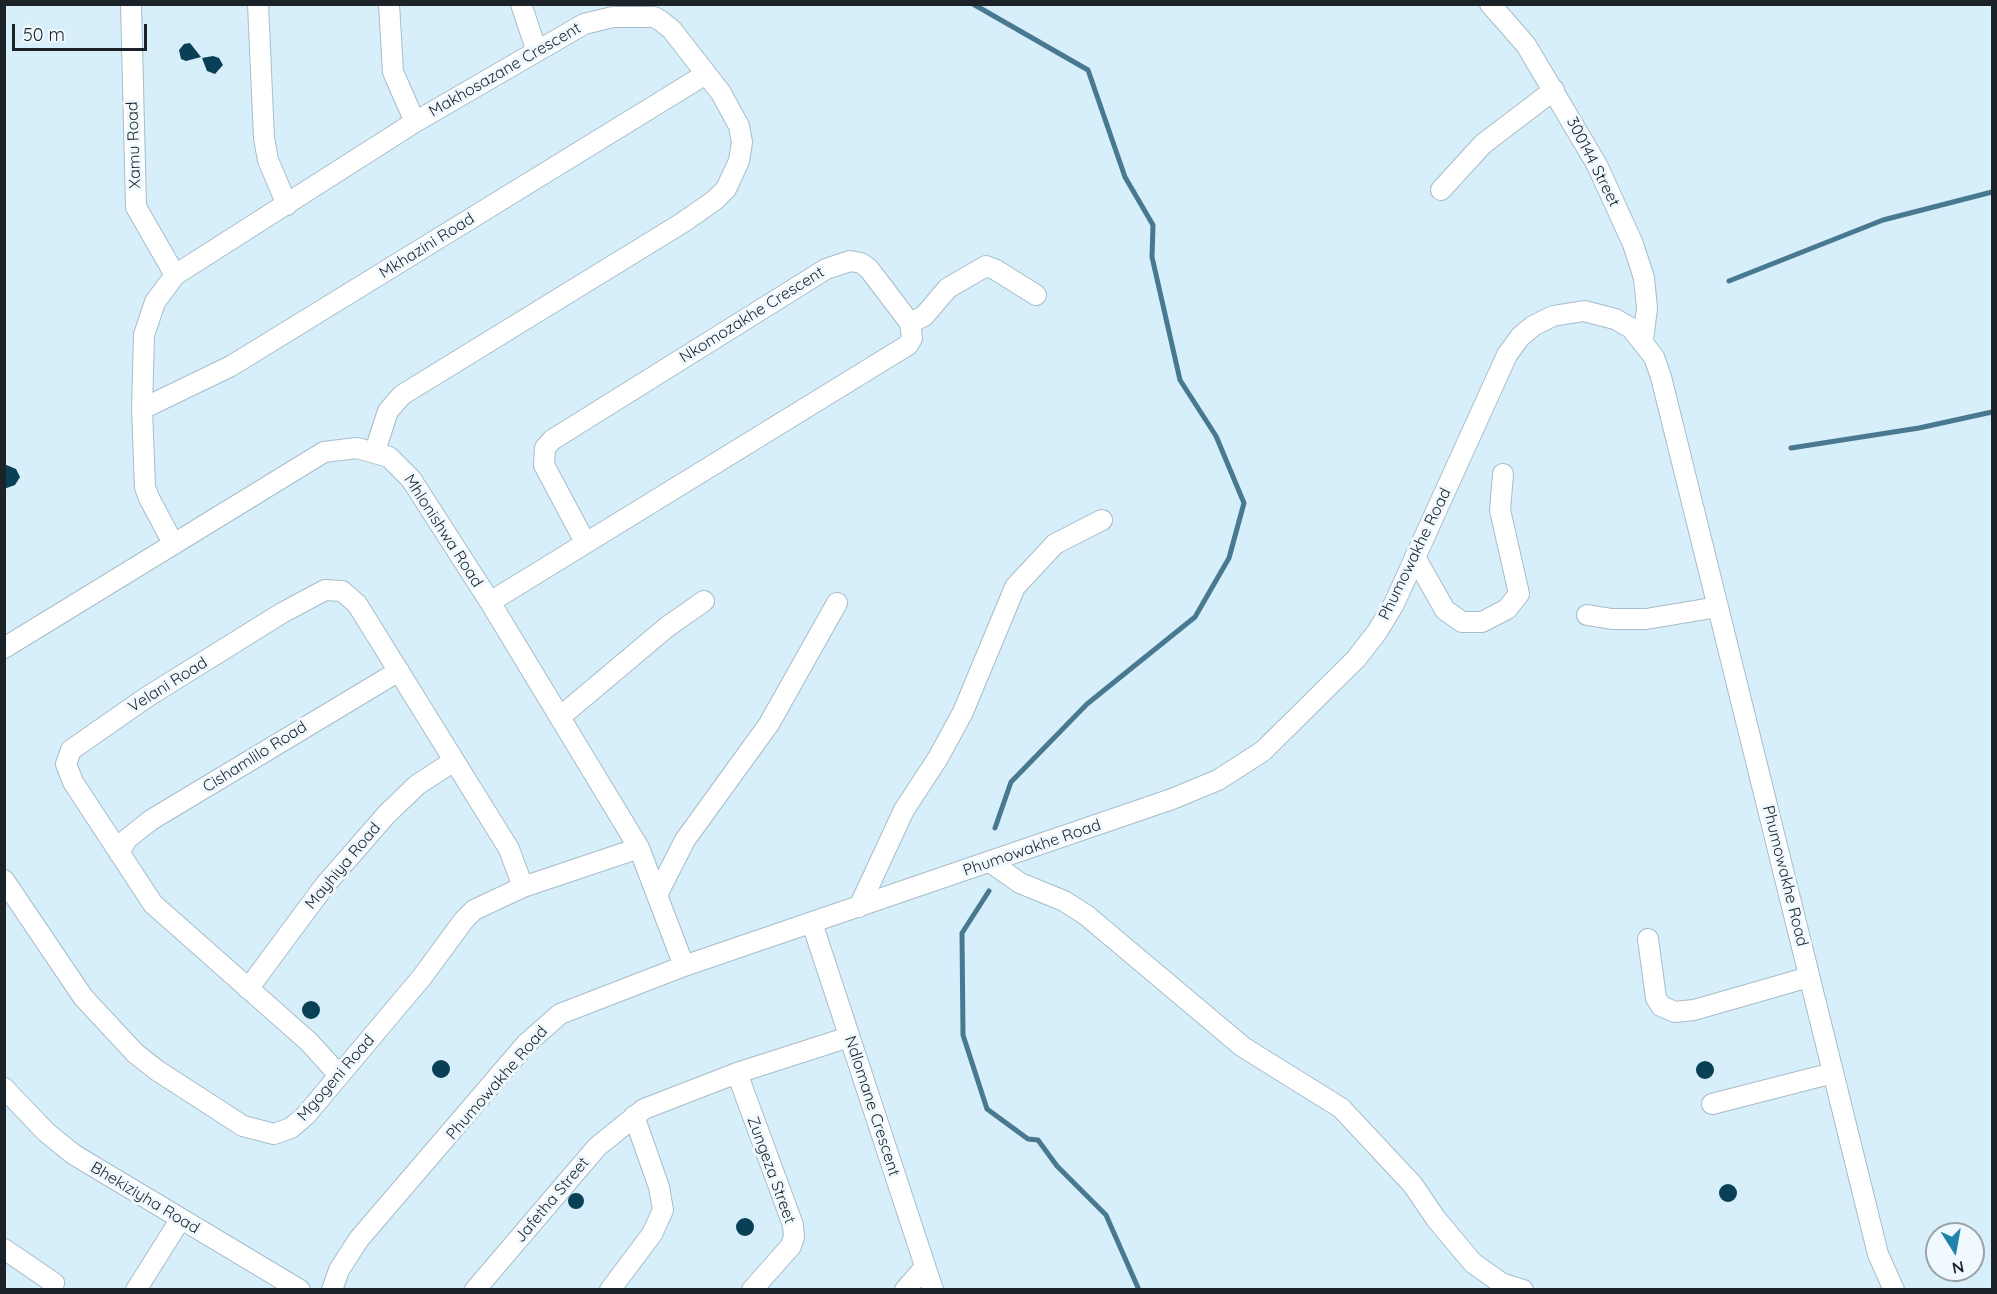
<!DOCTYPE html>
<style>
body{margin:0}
#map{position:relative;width:1997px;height:1294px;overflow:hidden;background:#d7eefb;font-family:Quicksand,sans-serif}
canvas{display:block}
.frame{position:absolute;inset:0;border:6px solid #1b2328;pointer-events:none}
.north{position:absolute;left:1925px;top:1222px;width:60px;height:60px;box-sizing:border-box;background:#f0f9fe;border:2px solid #9ba3a8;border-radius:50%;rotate:169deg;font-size:16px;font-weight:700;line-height:24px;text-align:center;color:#1b2328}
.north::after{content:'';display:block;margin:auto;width:21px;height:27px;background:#1e84ad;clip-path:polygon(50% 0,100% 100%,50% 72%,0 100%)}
.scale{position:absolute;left:12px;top:24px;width:135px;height:27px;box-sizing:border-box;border:3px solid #1b2328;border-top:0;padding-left:8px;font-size:18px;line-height:21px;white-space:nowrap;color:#1b2328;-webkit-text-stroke:4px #f0f9fe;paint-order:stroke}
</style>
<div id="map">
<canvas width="1997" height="1294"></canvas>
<div class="frame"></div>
<div class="north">N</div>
<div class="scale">50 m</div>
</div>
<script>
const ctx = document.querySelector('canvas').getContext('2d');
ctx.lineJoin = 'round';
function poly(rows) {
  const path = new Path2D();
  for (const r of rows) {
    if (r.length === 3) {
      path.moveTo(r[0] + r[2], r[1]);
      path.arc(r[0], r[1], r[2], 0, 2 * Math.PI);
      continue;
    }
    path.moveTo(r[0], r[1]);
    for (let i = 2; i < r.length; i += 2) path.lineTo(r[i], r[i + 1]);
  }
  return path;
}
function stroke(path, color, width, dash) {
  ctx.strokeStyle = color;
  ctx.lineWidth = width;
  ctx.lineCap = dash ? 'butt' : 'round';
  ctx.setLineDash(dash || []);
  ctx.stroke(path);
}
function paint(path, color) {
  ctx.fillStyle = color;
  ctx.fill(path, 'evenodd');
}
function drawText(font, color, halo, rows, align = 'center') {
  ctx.font = font + ' Quicksand,sans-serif';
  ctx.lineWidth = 6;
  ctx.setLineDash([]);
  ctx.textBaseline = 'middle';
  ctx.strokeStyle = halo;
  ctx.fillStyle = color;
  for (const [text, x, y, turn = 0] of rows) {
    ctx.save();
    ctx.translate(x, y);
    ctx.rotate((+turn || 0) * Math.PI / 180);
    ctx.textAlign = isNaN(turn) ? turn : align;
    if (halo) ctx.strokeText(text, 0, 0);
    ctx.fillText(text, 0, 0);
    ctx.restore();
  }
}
stroke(poly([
 [973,4,1088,70,1125,177,1153,225,1152,257,1180,380,1216,436,1244,503,1229,558,1195,617,1087,704,1011,782,995,828],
 [1729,281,1883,220,1992,192],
 [1791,448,1919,428,1992,412],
 [989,891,962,933,963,1035,987,1109,1028,1139,1038,1140,1057,1166,1106,1215,1139,1290]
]), '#497991', 5);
paint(poly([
 [190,43,201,57,186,61,181,59,179,50,184,44],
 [213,56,219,58,223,65,215,74,207,71,202,58],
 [4,464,16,469,20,477,15,485,4,489],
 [311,1010,9],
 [441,1069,9],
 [1705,1070,9],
 [1728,1193,9],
 [576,1201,8],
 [745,1227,9]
]), '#094056');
const minor = poly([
 [131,4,136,207,175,275],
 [258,4,264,138,268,160,287,205],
 [389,4,393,72,415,122],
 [521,4,536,49],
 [1490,4,1526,45,1597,165,1633,244,1644,278,1647,308,1643,340],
 [1441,190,1483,144,1554,90],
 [910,323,924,316,948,288,986,266,996,270,1036,295],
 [142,409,231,366,706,74],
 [173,543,149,498,145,487,142,409,144,335,155,302,175,275,415,122,584,24,613,17,654,17,661,21,672,30,721,93,739,126,742,142,739,161,726,189,715,200,682,223,402,395,388,411,375,451],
 [1415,557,1445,610,1462,622,1482,622,1507,609,1519,594,1500,510,1503,474],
 [490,602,908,345,912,338,910,323,869,269,861,263,850,261,826,269,552,440,545,448,544,465,585,542],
 [1587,615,1612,619,1646,619,1718,607],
 [4,648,324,452,357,448,389,457,411,479,490,602,639,848,684,966],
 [560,717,667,627,704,601],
 [119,853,127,839,151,820,399,671],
 [990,862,1020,883,1064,901,1086,915,1243,1047,1341,1108,1413,1185,1436,1219,1473,1263,1501,1283,1523,1290],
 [4,880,83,997,135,1053,158,1071,243,1126,274,1134,291,1128,306,1115,422,977,464,920,474,910,523,887,639,848],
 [657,895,685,840,769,724,837,603],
 [859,907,904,810,938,758,963,712,1015,587,1055,544,1102,520],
 [812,923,933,1290],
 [1648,939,1656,998,1661,1006,1675,1012,1694,1010,1809,977],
 [248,989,325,885,386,815,417,785,454,761],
 [737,1073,793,1225,794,1237,791,1246,752,1290],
 [339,1075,309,1042,153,904,73,782,66,764,71,750,147,697,282,613,325,590,342,591,357,604,509,849,523,887],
 [4,1088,46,1132,73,1154,300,1290],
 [1712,1104,1833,1073],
 [4,1249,54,1283,52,1290],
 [136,1290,180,1220],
 [332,1290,339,1270,359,1239,526,1044,560,1014,684,966,1172,799,1218,780,1263,751,1356,659,1377,632,1394,604,1507,355,1520,337,1533,326,1553,316,1584,311,1615,319,1631,328,1654,357,1661,377,1878,1254,1894,1290],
 [475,1290,597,1147,644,1109,737,1073,849,1037],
 [610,1290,652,1234,663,1210,659,1187,634,1116],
 [905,1290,925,1267]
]);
stroke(minor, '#a7bdc9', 22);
stroke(minor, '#fff', 20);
drawText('16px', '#1b2328', '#f0f9fe', [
 ["Makhosazane Crescent",505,70,-30],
 ["Xamu Road",134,145,-92],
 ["300144 Street",1593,162,63],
 ["Mkhazini Road",427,246,-32],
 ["Nkomozakhe Crescent",752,315,-32],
 ["Mhlonishwa Road",443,531,57],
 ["Phumowakhe Road",1415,554,-64],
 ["Velani Road",168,685,-32],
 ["Cishamlilo Road",255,757,-32],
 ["Phumowakhe Road",1032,848,-19],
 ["Mayhiya Road",343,866,-50],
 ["Phumowakhe Road",1785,876,76],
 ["Mgogeni Road",336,1078,-49],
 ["Phumowakhe Road",497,1083,-49],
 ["Ndlomane Crescent",872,1106,72],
 ["Zungeza Street",771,1170,70],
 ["Bhekiziyha Road",145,1198,31],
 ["Jafetha Street",552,1200,-50]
]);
</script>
